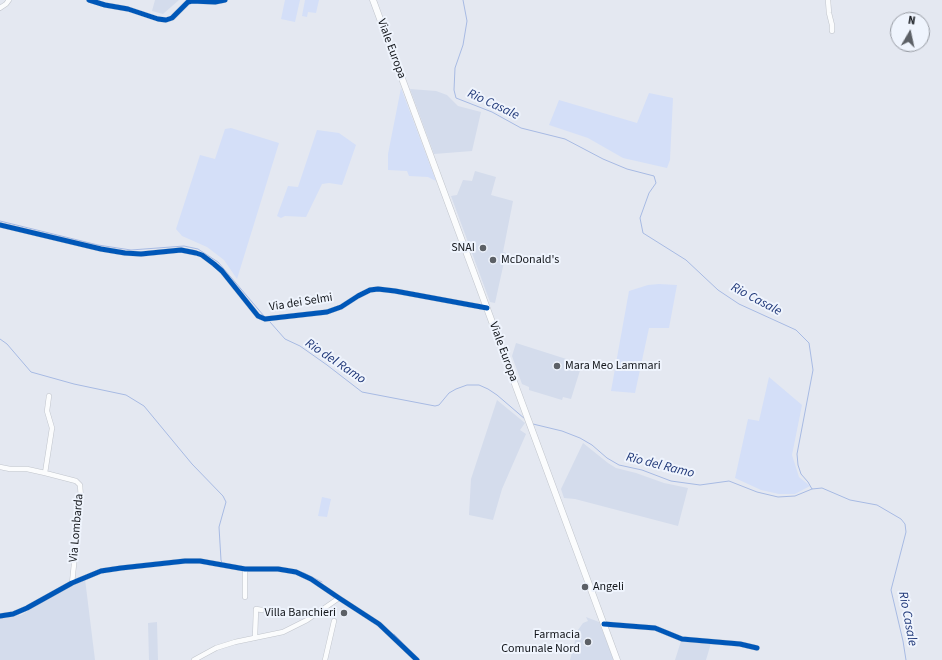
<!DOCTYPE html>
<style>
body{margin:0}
#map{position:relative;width:942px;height:660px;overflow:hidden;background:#e4e8f1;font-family:"Source Sans 3",sans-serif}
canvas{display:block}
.north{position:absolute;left:890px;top:12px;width:40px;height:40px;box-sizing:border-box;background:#eff4fd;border:1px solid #979ba3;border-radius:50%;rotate:9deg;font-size:11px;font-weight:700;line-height:16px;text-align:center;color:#13161b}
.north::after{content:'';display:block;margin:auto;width:14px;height:18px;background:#5c6066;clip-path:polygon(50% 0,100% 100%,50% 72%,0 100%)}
</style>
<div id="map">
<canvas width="942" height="660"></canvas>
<div class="north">N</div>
</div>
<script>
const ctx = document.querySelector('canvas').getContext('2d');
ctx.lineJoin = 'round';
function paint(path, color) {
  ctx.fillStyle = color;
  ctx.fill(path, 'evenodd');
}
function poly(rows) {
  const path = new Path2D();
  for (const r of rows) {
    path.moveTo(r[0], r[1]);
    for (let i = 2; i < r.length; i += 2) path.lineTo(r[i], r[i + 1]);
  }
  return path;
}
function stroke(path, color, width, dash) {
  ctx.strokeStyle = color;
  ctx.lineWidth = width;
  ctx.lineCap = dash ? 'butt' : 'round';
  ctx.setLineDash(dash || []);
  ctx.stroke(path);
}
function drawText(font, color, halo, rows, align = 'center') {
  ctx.font = font + ' "Source Sans 3",sans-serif';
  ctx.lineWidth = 4;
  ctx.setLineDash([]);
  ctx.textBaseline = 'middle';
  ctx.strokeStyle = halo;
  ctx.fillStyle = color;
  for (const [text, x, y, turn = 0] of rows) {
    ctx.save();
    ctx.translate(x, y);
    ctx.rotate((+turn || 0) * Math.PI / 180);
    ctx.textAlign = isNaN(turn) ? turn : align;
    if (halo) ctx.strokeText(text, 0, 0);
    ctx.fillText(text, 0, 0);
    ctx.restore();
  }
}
paint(poly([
 [155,0,179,0,163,14,152,11],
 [410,89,436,91,447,95,458,106,481,112,472,151,434,154],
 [475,171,496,177,491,195,513,201,503,252,506,253,495,303,490,302,451,196,457,195,463,180,472,181],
 [516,343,582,364,571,399,563,397,562,400,529,390,529,387,522,384,512,356],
 [497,400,525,423,520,430,526,434,502,489,493,520,469,515,471,479],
 [583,443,608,463,616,468,636,473,664,483,688,488,678,526,575,499,564,498,561,489],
 [85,579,95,660,0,660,0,618,21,615,60,591],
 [586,617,599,622,614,660,570,660,578,630,583,623,588,621],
 [157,622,158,660,149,660,148,623],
 [681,641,711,643,706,660,675,660]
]), '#d4dcec');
paint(poly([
 [285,0,300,0,295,22,281,19],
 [305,0,319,0,316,13,308,12,307,17,302,16],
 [401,88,436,181,428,177,409,176,407,171,388,170,388,154],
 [649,93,673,98,670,160,667,168,623,158,588,138,549,125,559,100,637,123],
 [231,128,279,143,237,279,224,260,207,247,182,236,176,229,200,155,215,159,225,129],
 [317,130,339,133,356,145,342,185,329,183,322,184,306,217,285,216,281,218,277,216,288,186,298,187],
 [659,284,677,285,669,328,649,328,635,393,611,391,629,291,648,285],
 [769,377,802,405,792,455,799,477,810,486,795,494,779,494,761,490,735,478,748,419,759,421],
 [322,497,331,499,327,517,318,516]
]), '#d4dff8');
stroke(poly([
 [463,0,467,21,463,45,455,68,454,90,456,98,492,112,521,128,565,139,603,159,627,169,654,176,656,183,649,193,640,218,643,233,686,260,718,290,739,304,796,330,809,343,813,370,797,454,798,465,801,474,808,482,812,489,822,488,850,500,877,505,901,519,905,524,906,532,891,590,903,641,906,660],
 [0,221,98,245,131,250,184,246,198,249,218,262,264,316],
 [270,322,285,339,300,346,327,365,362,392,435,406,439,405,449,393,456,389,467,385,479,385,488,389,497,395,525,419],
 [0,339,7,344,31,372,74,384,126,395,144,406,192,464,223,496,226,502,219,527,221,560,222,563],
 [533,424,562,431,580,438,592,445,607,458,619,465,642,470,671,481,700,485,729,481,757,492,778,497,795,496,812,489],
 [304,573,322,582],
 [394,634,420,660]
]), '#a7bae3', 1);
const street = poly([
 [89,0,105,5,128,9,158,19,166,20,172,18,188,2,192,1,215,2,225,0],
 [828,0,829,13,832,25,832,31],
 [0,8,6,4,9,0],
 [0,225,101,249,125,253,141,254,181,250,196,253,202,255,214,264,222,271,258,316,265,319,327,312,341,307,358,296,370,290,378,289,395,291,487,308],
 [0,467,10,469,27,469,45,473,76,481,80,485,81,498,72,583],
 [45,473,52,428,47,411,49,396],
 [245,597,245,569],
 [0,616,13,614,27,608,72,583,101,571,121,568,185,561,200,561,245,569,278,569,296,572,311,579,339,598,379,624,417,660],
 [604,624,655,628,682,639,740,644,757,648],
 [255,638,256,609,262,610],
 [194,660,216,648,235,642,283,632,307,620,339,598],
 [325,660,334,621]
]);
const secondary = poly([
 [373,0,617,660]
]);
stroke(street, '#c1c5cc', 5.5);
stroke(secondary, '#c1c5cc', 7);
stroke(street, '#fbfcfd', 4.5);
stroke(secondary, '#fbfcfd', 6);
stroke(poly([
 [89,0,105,5,128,9,158,19,166,20,172,18,188,2,192,1,215,2,225,0],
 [0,225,101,249,125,253,141,254,181,250,196,253,202,255,214,264,222,271,258,316,265,319,327,312,341,307,358,296,370,290,378,289,395,291,487,308],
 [0,616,13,614,27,608,72,583,101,571,121,568,185,561,200,561,245,569,278,569,296,572,311,579,339,598,379,624,417,660],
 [604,624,655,628,682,639,740,644,757,648]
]), '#0057b8', 5);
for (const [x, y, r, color] of [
 [483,248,4,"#5c6066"],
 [493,260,4,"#5c6066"],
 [557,366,4,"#5c6066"],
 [585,587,4,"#5c6066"],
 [344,613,4,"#5c6066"],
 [588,642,4,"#5c6066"]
]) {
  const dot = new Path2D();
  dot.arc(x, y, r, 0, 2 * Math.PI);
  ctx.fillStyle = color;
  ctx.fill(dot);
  stroke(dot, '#eff4fd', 1.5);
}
drawText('12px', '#13161b', '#eff4fd', [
 ["Viale Europa",391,49,70],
 ["Via dei Selmi",301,303,-9],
 ["Viale Europa",503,352,70],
 ["Via Lombarda",77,528,-85]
]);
drawText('12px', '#13161b', '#eff4fd', [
 ["SNAI",475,248],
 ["McDonald's",501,260,"left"],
 ["Mara Meo Lammari",565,366,"left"],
 ["Angeli",593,587,"left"],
 ["Villa Banchieri",336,613],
 ["Farmacia",580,635],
 ["Comunale Nord",580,649]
], 'right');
drawText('italic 13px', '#1f3778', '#eff4fd', [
 ["Rio Casale",493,105,25],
 ["Rio Casale",756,300,28],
 ["Rio del Ramo",335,362,34],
 ["Rio del Ramo",660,466,14],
 ["Rio Casale",907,619,79]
]);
</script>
